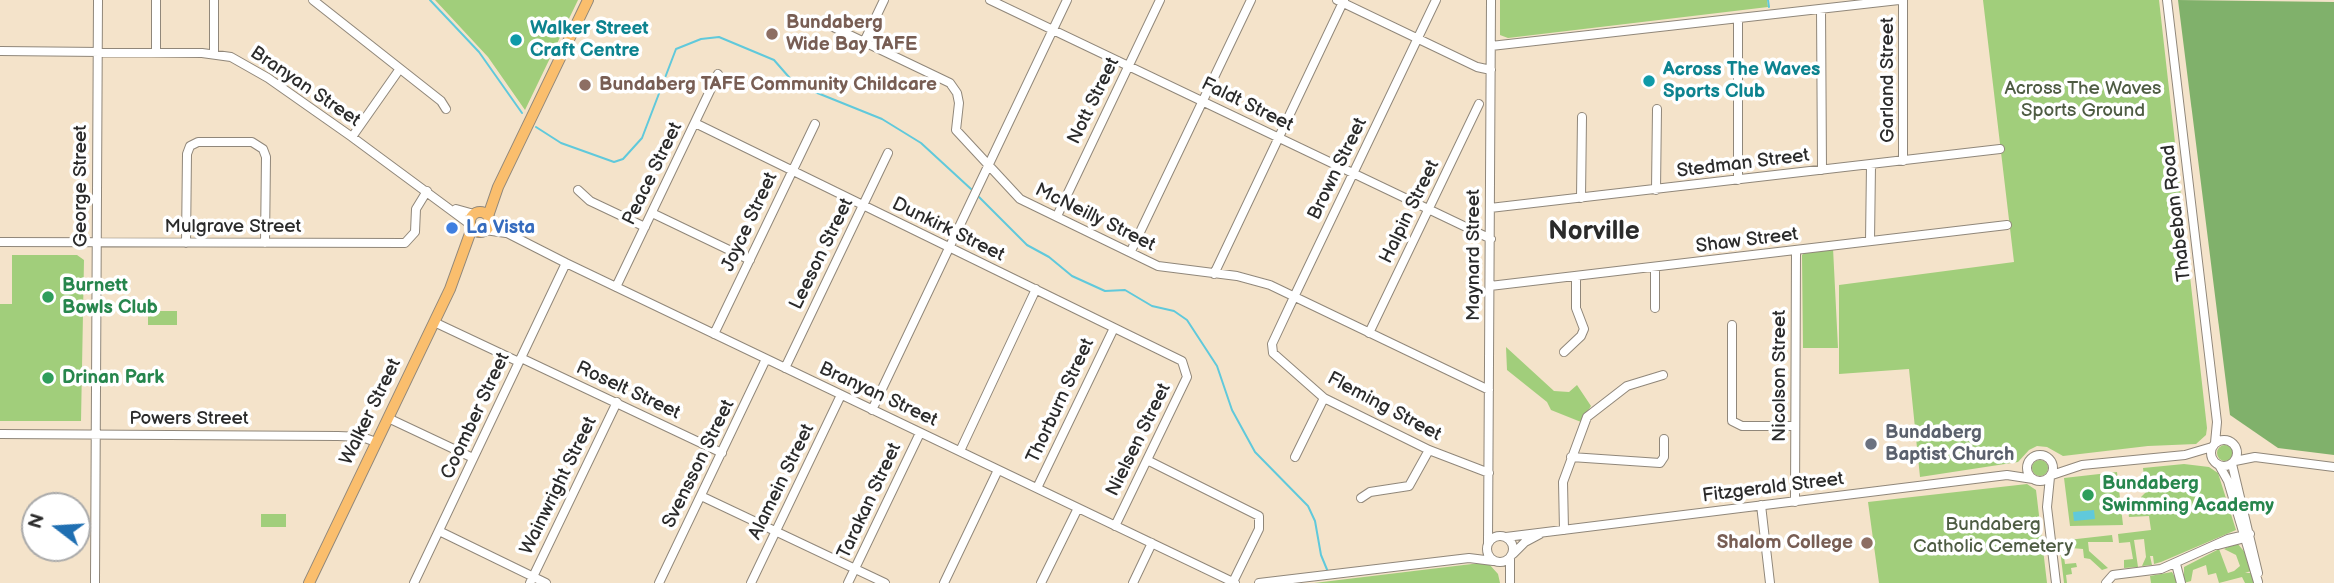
<!DOCTYPE html>
<style>
body{margin:0}
#map{position:relative;width:2334px;height:583px;overflow:hidden;background:#f4e3ca;font-family:"Balsamiq Sans",sans-serif}
canvas{display:block}
.north{position:absolute;left:21px;top:492px;width:70px;height:70px;box-sizing:border-box;background:#fff;border:2px solid #aaa;border-radius:50%;rotate:287deg;font-size:19px;font-weight:700;line-height:28px;text-align:center;color:#2b2b2b}
.north::after{content:'';display:block;margin:auto;width:24px;height:32px;background:#1f6fb2;clip-path:polygon(50% 0,100% 100%,50% 72%,0 100%)}
</style>
<div id="map">
<canvas width="2334" height="583"></canvas>
<div class="north">N</div>
</div>
<script>
const ctx = document.querySelector('canvas').getContext('2d');
ctx.lineJoin = 'round';
function paint(path, color) {
  ctx.fillStyle = color;
  ctx.fill(path, 'evenodd');
}
function poly(rows) {
  const path = new Path2D();
  for (const r of rows) {
    if (r.length === 3) {
      path.moveTo(r[0] + r[2], r[1]);
      path.arc(r[0], r[1], r[2], 0, 2 * Math.PI);
      continue;
    }
    path.moveTo(r[0], r[1]);
    for (let i = 2; i < r.length; i += 2) path.lineTo(r[i], r[i + 1]);
  }
  return path;
}
function stroke(path, color, width, dash) {
  ctx.strokeStyle = color;
  ctx.lineWidth = width;
  ctx.lineCap = dash ? 'butt' : 'round';
  ctx.setLineDash(dash || []);
  ctx.stroke(path);
}
function drawText(font, color, halo, rows, align = 'center') {
  ctx.font = font + ' "Balsamiq Sans",sans-serif';
  ctx.lineWidth = 7;
  ctx.setLineDash([]);
  ctx.textBaseline = 'middle';
  ctx.strokeStyle = halo;
  ctx.fillStyle = color;
  for (const [text, x, y, turn = 0] of rows) {
    ctx.save();
    ctx.translate(x, y);
    ctx.rotate((+turn || 0) * Math.PI / 180);
    ctx.textAlign = isNaN(turn) ? turn : align;
    if (halo) ctx.strokeText(text, 0, 0);
    ctx.fillText(text, 0, 0);
    ctx.restore();
  }
}
paint(poly([
 [435,0,578,0,525,110,488,57],
 [1500,0,1767,0,1768,7,1508,38,1500,35],
 [1983,0,2159,0,2207,428,2206,435,2196,444,2148,446,2063,456,2047,447,2037,446,2029,450,2018,462,1920,477,1909,369,1839,374,1839,285,2014,262],
 [1833,248,1838,348,1803,348,1802,255,1807,251],
 [12,255,77,255,84,260,81,421,0,421,0,304,12,304],
 [148,311,177,311,177,325,148,325],
 [1506,347,1554,391,1569,392,1577,385,1591,406,1581,422,1551,410,1547,402,1507,370],
 [2225,453,8],
 [2040,468,8],
 [2184,464,2209,467,2218,473,2236,530,2161,562,2154,564,2153,556,2150,556,2152,565,2142,566,2146,557,2144,539,2134,540,2138,567,2124,568,2124,560,2133,559,2130,542,2119,543,2118,534,2151,530,2149,516,2129,517,2127,505,2141,504,2141,497,2146,492,2143,468],
 [2117,472,2123,525,2070,526,2064,478],
 [2027,484,2036,490,2047,583,1879,583,1868,502],
 [261,514,286,514,286,527,261,527],
 [2112,535,2113,542,2088,542,2089,551,2108,568,2102,570,2090,559,2084,558,2083,549,2071,548,2072,556,2064,557,2065,564,2076,563,2077,567,2071,568,2072,574,2066,575,2067,583,2064,583,2059,541],
 [2237,543,2248,556,2251,571,2245,573,2252,573,2254,583,2245,583,2242,577,2219,583,2216,573,2208,575,2206,565,2193,570,2191,581,2184,583,2184,567,2219,549,2228,573,2234,571,2240,566,2236,555,2224,549],
 [1472,564,1489,564,1498,574,1500,583,1314,583],
 [2172,572,2178,583,2151,583,2150,576]
]), '#a1ce7b');
paint(poly([
 [2178,0,2334,2,2334,455,2278,448,2230,415]
]), '#80b16b');
paint(poly([
 [2094,510,2095,519,2074,521,2073,512]
]), '#60c9db');
stroke(poly([
 [430,0,479,52,522,113],
 [1768,0,1769,7],
 [536,127,561,143,614,162,623,159,642,138,676,49,701,39,719,37,774,60,795,84,882,119,921,143,971,189],
 [979,197,1027,245,1049,257,1072,276,1105,291,1125,290,1152,306,1174,311,1187,320,1217,366,1232,410,1255,452,1308,506,1315,521,1321,555,1328,572]
]), '#60c9db', 2);
const minor = poly([
 [313,0,441,101,446,109],
 [990,0,1491,239],
 [1337,0,1477,67,1491,70],
 [1436,0,1294,297,1272,344,1273,353,1324,398,1429,450,1489,473],
 [1903,0,1903,161],
 [2167,0,2217,422,2215,443],
 [1821,9,1822,170],
 [833,27,950,83,957,93,959,103,956,130,1020,199,1158,266,1237,276,1270,285,1489,390],
 [864,42,884,0],
 [1491,46,1899,0],
 [0,51,202,53,231,57,268,78,352,137,471,225],
 [156,52,156,0],
 [214,54,214,0],
 [695,123,1182,361,1187,377,1115,526],
 [352,137,399,70],
 [1738,180,1738,19],
 [578,190,590,201,645,227],
 [1656,190,1657,109],
 [1581,198,1582,117],
 [1490,208,2000,149],
 [456,209,474,214],
 [652,213,750,260],
 [1057,216,1160,0],
 [489,219,509,234,566,263,1235,583],
 [485,230,506,233],
 [1870,241,1871,165],
 [0,242,405,243,415,232,416,209,427,191],
 [186,243,187,154,190,146,198,142,252,142,263,149,266,157,265,243],
 [1131,251,1251,0],
 [1655,267,1655,308],
 [1214,274,1344,0],
 [1490,286,2007,225],
 [616,287,718,74],
 [434,322,519,362],
 [1732,325,1732,421,1742,426,1795,426],
 [1369,333,1479,104],
 [714,334,815,124],
 [1564,352,1581,336,1584,329,1576,308,1576,276],
 [521,358,722,453],
 [785,368,888,153],
 [872,410,1067,0],
 [388,418,473,458],
 [0,434,338,436,362,437,376,442],
 [2224,453,13],
 [960,451,1036,289],
 [2040,468,13],
 [1295,457,1324,398],
 [1571,457,1660,463,1664,457,1664,439],
 [1147,460,1259,516,1259,529,1233,582],
 [2235,461,2255,457,2334,467],
 [2232,464,2258,573],
 [2219,465,2228,481,2258,582],
 [2052,475,2082,465,2185,455,2212,447],
 [2050,477,2047,507,2056,583],
 [1037,488,1114,328],
 [701,496,885,583],
 [1361,498,1370,492,1409,486,1429,450],
 [1795,502,1796,251],
 [1761,505,1770,583],
 [1564,530,1563,482,1587,417,1627,386,1663,375],
 [439,531,546,583],
 [1500,549,13],
 [1506,537,2007,475,2033,479],
 [1488,543,1491,0],
 [1513,554,1525,542,1540,534],
 [1510,559,1510,583],
 [2176,564,2181,583],
 [95,583,98,0],
 [414,583,566,263],
 [530,583,617,402],
 [659,583,766,359],
 [751,583,841,395],
 [848,583,920,433],
 [944,583,998,470],
 [1041,583,1078,508],
 [1133,583,1152,543],
 [1259,583,1469,558,1493,561],
 [2106,583,2113,575,2161,569,2228,539,2250,534,2245,538,2218,545]
]);
const major = poly([
 [480,222,10],
 [488,216,498,187,588,0],
 [309,583,450,289,472,228]
]);
stroke(minor, '#90877a', 10);
stroke(major, '#90877a', 12);
stroke(minor, '#fff', 8);
stroke(major, '#fabe6d', 10);
for (const [x, y, r, color] of [
 [772,34,7,"#8d6e63"],
 [516,40,7,"#0f9aa8"],
 [1649,81,7,"#0f9aa8"],
 [585,85,7,"#8d6e63"],
 [452,228,7,"#3f7fe0"],
 [48,297,7,"#2e9e5b"],
 [48,378,7,"#2e9e5b"],
 [1871,444,7,"#6b7280"],
 [2088,495,7,"#2e9e5b"],
 [1867,543,7,"#8d6e63"]
]) {
  const dot = new Path2D();
  dot.arc(x, y, r, 0, 2 * Math.PI);
  ctx.fillStyle = color;
  ctx.fill(dot);
  stroke(dot, '#fff', 2.5);
}
drawText('bold 19px', '#785e54', '#fff', [
 ["Bundaberg",786,23],
 ["Wide Bay TAFE",786,45],
 ["Bundaberg TAFE Community Childcare",599,85],
 ["Shalom College",1853,543,"right"]
], 'left');
drawText('bold 19px', '#0d838f', '#fff', [
 ["Walker Street",530,29],
 ["Craft Centre",530,51],
 ["Across The Waves",1663,70],
 ["Sports Club",1663,92]
], 'left');
drawText('19px', '#2b2b2b', '#fff', [
 ["Garland Street",1888,80,-90],
 ["Branyan Street",305,87,34],
 ["Nott Street",1094,101,-64],
 ["Faldt Street",1247,105,26],
 ["Stedman Street",1743,164,-7],
 ["Brown Street",1338,169,-64],
 ["Peace Street",653,174,-64],
 ["George Street",81,186,-90],
 ["Halpin Street",1410,212,-64],
 ["Thabeban Road",2177,213,-97],
 ["McNeilly Street",1095,218,26],
 ["Joyce Street",750,222,-65],
 ["Mulgrave Street",233,227],
 ["Dunkirk Street",948,230,26],
 ["Shaw Street",1747,241,-7],
 ["Leeson Street",822,254,-64],
 ["Maynard Street",1474,255,-90],
 ["Nicolson Street",1780,376,-90],
 ["Roselt Street",628,391,25],
 ["Branyan Street",878,395,25],
 ["Thorburn Street",1061,401,-65],
 ["Fleming Street",1384,407,28],
 ["Walker Street",371,412,-64],
 ["Coomber Street",476,416,-65],
 ["Powers Street",189,419],
 ["Nielsen Street",1139,440,-64],
 ["Svensson Street",699,464,-64],
 ["Alamein Street",782,482,-64],
 ["Wainwright Street",559,486,-64],
 ["Fitzgerald Street",1773,488,-7],
 ["Tarakan Street",870,501,-65]
]);
drawText('19px', '#4e5c43', '#fff', [
 ["Across The Waves",2083,89],
 ["Sports Ground",2083,111],
 ["Bundaberg",1993,525],
 ["Catholic Cemetery",1993,547]
]);
drawText('bold 19px', '#366cbe', '#fff', [
 ["La Vista",466,228]
], 'left');
drawText('bold 19px', '#27864d', '#fff', [
 ["Burnett",62,286],
 ["Bowls Club",62,308],
 ["Drinan Park",62,378],
 ["Bundaberg",2102,484],
 ["Swimming Academy",2102,506]
], 'left');
drawText('bold 19px', '#5b616d', '#fff', [
 ["Bundaberg",1885,433],
 ["Baptist Church",1885,455]
], 'left');
drawText('bold 26px', '#2b2b2b', '#fff', [
 ["Norville",1594,232]
]);
</script>
